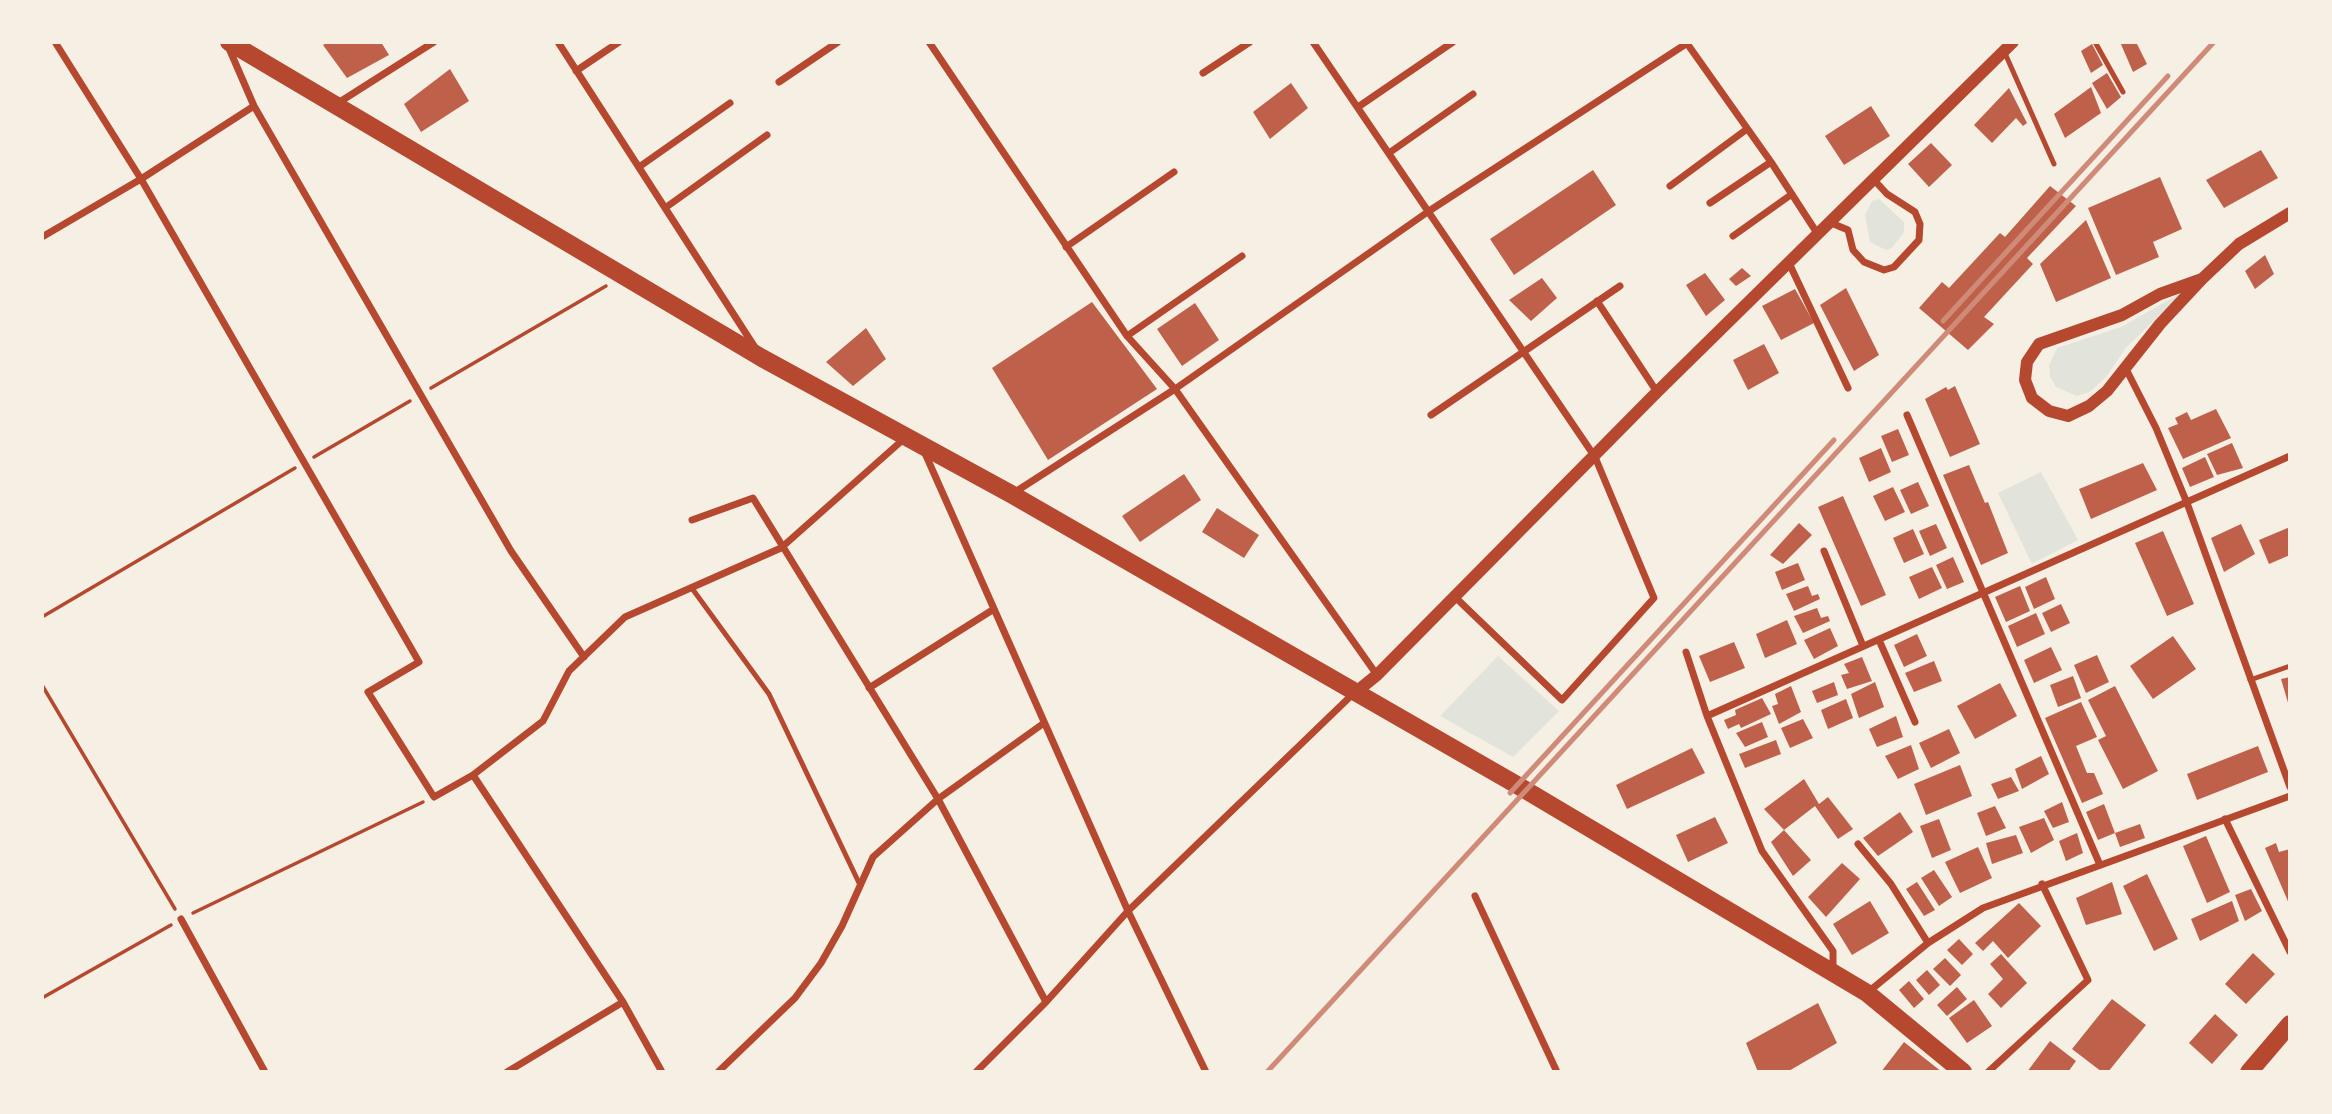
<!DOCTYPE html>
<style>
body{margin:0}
#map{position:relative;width:2332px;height:1114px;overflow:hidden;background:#f6efe4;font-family:Mulish,sans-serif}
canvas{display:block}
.frame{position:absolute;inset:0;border:44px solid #f6efe4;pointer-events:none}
</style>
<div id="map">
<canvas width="2332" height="1114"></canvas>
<div class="frame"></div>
</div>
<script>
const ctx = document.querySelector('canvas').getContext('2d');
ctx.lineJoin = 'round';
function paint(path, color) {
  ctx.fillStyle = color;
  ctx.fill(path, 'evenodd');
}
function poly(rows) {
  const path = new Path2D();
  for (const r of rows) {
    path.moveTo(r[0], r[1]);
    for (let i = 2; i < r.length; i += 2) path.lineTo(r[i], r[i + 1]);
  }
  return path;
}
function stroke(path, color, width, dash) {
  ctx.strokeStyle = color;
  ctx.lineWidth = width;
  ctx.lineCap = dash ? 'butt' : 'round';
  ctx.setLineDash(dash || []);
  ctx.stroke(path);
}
paint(poly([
 [1879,199,1904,222,1904,232,1892,248,1886,250,1870,242,1865,215,1872,201],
 [2183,292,2125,349,2107,376,2090,392,2077,396,2056,387,2050,377,2049,365,2057,348,2121,327],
 [2041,472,2078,540,2032,564,1998,493],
 [1498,656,1559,711,1513,757,1440,716]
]), '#e2e4dc');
paint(poly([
 [328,42,381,42,389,55,347,78,323,45],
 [2120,42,2136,42,2147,64,2133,72],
 [2092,44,2103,65,2091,73,2081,51],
 [450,69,469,101,421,132,404,104],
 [2107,73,2121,97,2107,109,2092,83],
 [1291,83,1308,108,1270,139,1253,112],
 [2091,87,2101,113,2065,138,2054,114],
 [2009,88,2027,123,2023,126,2016,118,1992,143,1974,125],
 [1871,106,1890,136,1844,165,1825,136],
 [1931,143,1952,165,1929,187,1908,164],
 [2261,150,2278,178,2224,208,2206,180],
 [1593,170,1616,205,1514,275,1490,239],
 [2160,177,2182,229,2153,242,2159,257,2116,275,2088,208],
 [2050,186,2076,206,2027,258,2033,264,1984,317,1994,324,1968,350,1919,308,1942,282,1949,288,2000,233,2005,237],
 [2086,220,2111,278,2056,302,2040,264],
 [2265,255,2274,274,2255,289,2245,271],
 [1742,268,1751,276,1736,286,1729,279],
 [1705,273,1725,300,1706,316,1686,285],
 [1542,278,1557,298,1531,321,1509,300],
 [1846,288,1879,355,1854,371,1820,305],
 [1795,289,1814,323,1781,340,1762,306],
 [1092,302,1157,389,1048,460,992,368],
 [1195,303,1219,340,1182,366,1157,329],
 [866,328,886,359,853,386,826,362],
 [1764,344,1779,373,1748,390,1733,360],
 [1955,386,1980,444,1950,457,1925,399,1946,387,1948,390],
 [2216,409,2231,438,2183,459,2168,428,2178,424,2175,418,2187,412,2191,420],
 [1898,429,1909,455,1892,462,1881,436],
 [2232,443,2243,468,2217,475,2207,454],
 [1881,448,1891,472,1869,482,1859,458],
 [2205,457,2214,477,2190,487,2182,468],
 [2143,463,2157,490,2091,519,2079,489],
 [1969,465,1985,503,1988,502,2008,553,1981,565,1943,475],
 [1184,474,1201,500,1140,542,1122,516],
 [1918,482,1929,506,1911,514,1900,490],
 [1893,487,1905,512,1885,521,1873,496],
 [1843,496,1886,595,1861,606,1818,507],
 [1217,508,1259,535,1244,558,1202,532],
 [1799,523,1812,535,1783,564,1770,555],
 [1936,524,1947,548,1930,556,1919,531],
 [2241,524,2255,554,2224,572,2211,538],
 [2290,527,2290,555,2269,564,2259,540],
 [1913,529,1924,554,1904,563,1893,538],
 [2163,531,2194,604,2167,616,2135,543],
 [1953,557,1964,582,1947,589,1936,565],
 [1798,563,1805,580,1782,590,1775,572],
 [1932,567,1942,588,1919,599,1909,577],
 [2046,577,2055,599,2034,609,2025,587],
 [1808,586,1812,596,1818,594,1820,599,1794,611,1786,594],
 [2020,586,2030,611,2006,622,1995,597],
 [2061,604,2070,623,2051,632,2042,613],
 [1817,608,1821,618,1828,616,1830,621,1803,633,1794,616],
 [2036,613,2045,634,2017,647,2008,626],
 [1787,620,1797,644,1765,658,1756,634],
 [1830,628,1838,646,1814,659,1804,640],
 [1917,634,1927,656,1904,667,1894,645],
 [2173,636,2196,669,2153,699,2130,666],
 [1734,642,1745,668,1710,682,1699,656],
 [2051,647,2062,670,2034,683,2024,660],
 [2097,655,2109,682,2086,693,2074,665],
 [1862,657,1872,681,1847,689,1841,675,1849,673,1844,664],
 [1934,661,1942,681,1914,692,1905,673],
 [2073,676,2081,698,2058,707,2050,685],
 [2290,677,2290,705,2289,706,2281,679],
 [1834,682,1838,695,1817,703,1812,691],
 [1875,682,1884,707,1859,718,1851,694],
 [2000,683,2017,716,1975,739,1957,706],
 [1791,686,1801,712,1779,724,1772,706,1778,704,1775,694],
 [2115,686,2158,771,2123,789,2098,740,2106,736,2088,700],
 [1762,698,1771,714,1741,728,1739,724,1728,729,1724,720,1736,715,1735,710],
 [1846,699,1853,718,1828,729,1821,710],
 [2081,702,2097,737,2076,746,2087,773,2094,773,2103,794,2082,803,2045,718],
 [1896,716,1903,737,1877,747,1869,729],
 [1803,719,1813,738,1790,748,1781,728],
 [1762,722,1768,737,1745,747,1736,733],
 [1949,729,1960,753,1931,768,1919,743],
 [1776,740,1781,754,1745,768,1739,754],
 [1911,745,1919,769,1898,779,1885,756],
 [2258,746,2268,772,2197,800,2187,774],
 [1692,748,1705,773,1627,809,1616,785],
 [2041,756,2049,774,2022,789,2015,769],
 [1960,765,1972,796,1926,815,1914,784],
 [2011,777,2019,791,1998,799,1991,784],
 [1804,779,1819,804,1828,797,1853,829,1838,839,1815,806,1784,830,1764,809],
 [2062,802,2069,822,2053,828,2044,811],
 [2104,804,2115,833,2098,840,2086,812],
 [1995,806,2006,828,1986,836,1977,813],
 [1900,812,1913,832,1878,856,1863,838],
 [1715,817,1728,843,1688,862,1676,835],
 [2044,818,2054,840,2031,853,2019,827],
 [1939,819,1951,850,1932,858,1920,826],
 [2140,824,2145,838,2120,847,2115,833],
 [1784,830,1811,860,1793,876,1771,842],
 [2077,833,2083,853,2066,861,2059,841],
 [2016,835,2023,853,1992,864,1986,843],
 [2206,836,2230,892,2207,903,2183,846],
 [2276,843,2279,852,2290,849,2290,906,2265,848],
 [1978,847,1992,878,1960,893,1945,862],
 [1842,863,1860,879,1826,917,1808,897],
 [1934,870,1952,897,1939,906,1921,878],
 [2147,874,2178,939,2154,951,2123,886],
 [1917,882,1935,910,1924,916,1906,889],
 [2112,882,2122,914,2086,925,2076,898],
 [2251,889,2262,911,2245,921,2235,895],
 [1870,901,1889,933,1852,955,1833,924],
 [2232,901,2239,921,2200,941,2191,919],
 [2019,903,2041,926,2008,958,1993,941,1983,951,1975,943],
 [1959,939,1973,954,1962,965,1947,950],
 [2253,953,2275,974,2246,1004,2225,984],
 [2001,954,2027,983,2001,1008,1988,994,2003,979,1990,964],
 [1945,958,1961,975,1950,986,1933,969],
 [1927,970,1940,985,1929,995,1916,980],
 [1909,981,1924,999,1914,1008,1899,990],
 [1957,987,1967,999,1947,1016,1937,1005],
 [2112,999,2146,1025,2108,1072,2102,1072,2072,1049],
 [1974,1000,1992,1026,1967,1043,1949,1018],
 [1818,1003,1837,1043,1787,1072,1758,1072,1746,1043],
 [2215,1014,2238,1035,2212,1064,2189,1043],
 [2050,1041,2076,1061,2068,1072,2027,1072],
 [1904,1042,1942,1072,1881,1072]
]), '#bf614a');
stroke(poly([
 [431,388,606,286],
 [314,457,410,401],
 [42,617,295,468],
 [42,685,175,909],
 [193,913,423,802],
 [42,998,171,925]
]), '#b5482f', 3.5);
stroke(poly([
 [2095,42,2123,92],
 [2004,51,2054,164],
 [691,587,769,694,860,885],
 [2250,680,2290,666]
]), '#b5482f', 5);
stroke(poly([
 [55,42,141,179,419,662,368,692,434,797,473,775,543,721,569,671,625,617,781,548,906,437],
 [558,42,756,349],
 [929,42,1127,336,1175,389,1429,211,1689,42],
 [1313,42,1595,457,1654,598,1562,700,1454,596],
 [1686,42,1771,162,1817,233],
 [228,46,254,106,511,551,584,657],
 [576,71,619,42],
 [1203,73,1250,42],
 [779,82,838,42],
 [338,103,434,42],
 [1358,107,1453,42],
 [1389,153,1473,94],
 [639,167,730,103],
 [1670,186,1747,129],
 [1710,203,1771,162],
 [665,208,767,135],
 [1829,222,1848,230,1853,250,1864,262,1884,270,1894,267,1919,240,1920,224,1915,212,1887,194,1875,181],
 [1733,236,1792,194],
 [42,237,141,179,254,106],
 [1066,247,1174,172],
 [1789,263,1848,388],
 [1597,301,1657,392],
 [1127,336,1242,256],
 [2125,367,2156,428,2187,503,2290,787],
 [1431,415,1620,286],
 [1907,415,2100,865],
 [924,451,1128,911,1206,1072],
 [1012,494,1175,389,1377,675],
 [692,520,753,498,938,799,1046,1002],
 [1824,551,1863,646],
 [1879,640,1915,722],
 [1686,652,1707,716,2290,456],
 [869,688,994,609],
 [1707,716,1762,851,1833,951,1833,969],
 [473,775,623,1002,662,1072],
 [2225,819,2290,952],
 [1858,844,1891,884,1928,943],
 [1475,896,1557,1072],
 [181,919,265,1072],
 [1867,993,1928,943,1983,908,2290,796],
 [507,1072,623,1002],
 [718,1072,795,998,821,963,842,926,873,857,938,799,1044,723],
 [976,1072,1046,1002,1128,911,1355,692],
 [1988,1072,2088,980,2042,884]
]), '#b5482f', 7);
stroke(poly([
 [2202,279,2160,294,2122,315,2039,344,2027,362,2025,380,2032,398,2049,411,2068,416,2089,406,2107,391,2160,324,2202,279,2239,244,2290,213],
 [1356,692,1377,675,1657,392,2013,42]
]), '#b5482f', 12);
stroke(poly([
 [229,42,762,358,1011,494,1517,785,1867,993,1963,1072],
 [2249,1072,2290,1024]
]), '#b5482f', 18);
stroke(poly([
 [1943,321,2168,76],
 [1510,793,1834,440],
 [1267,1072,2214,42]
]), '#cf8b77', 5);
</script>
